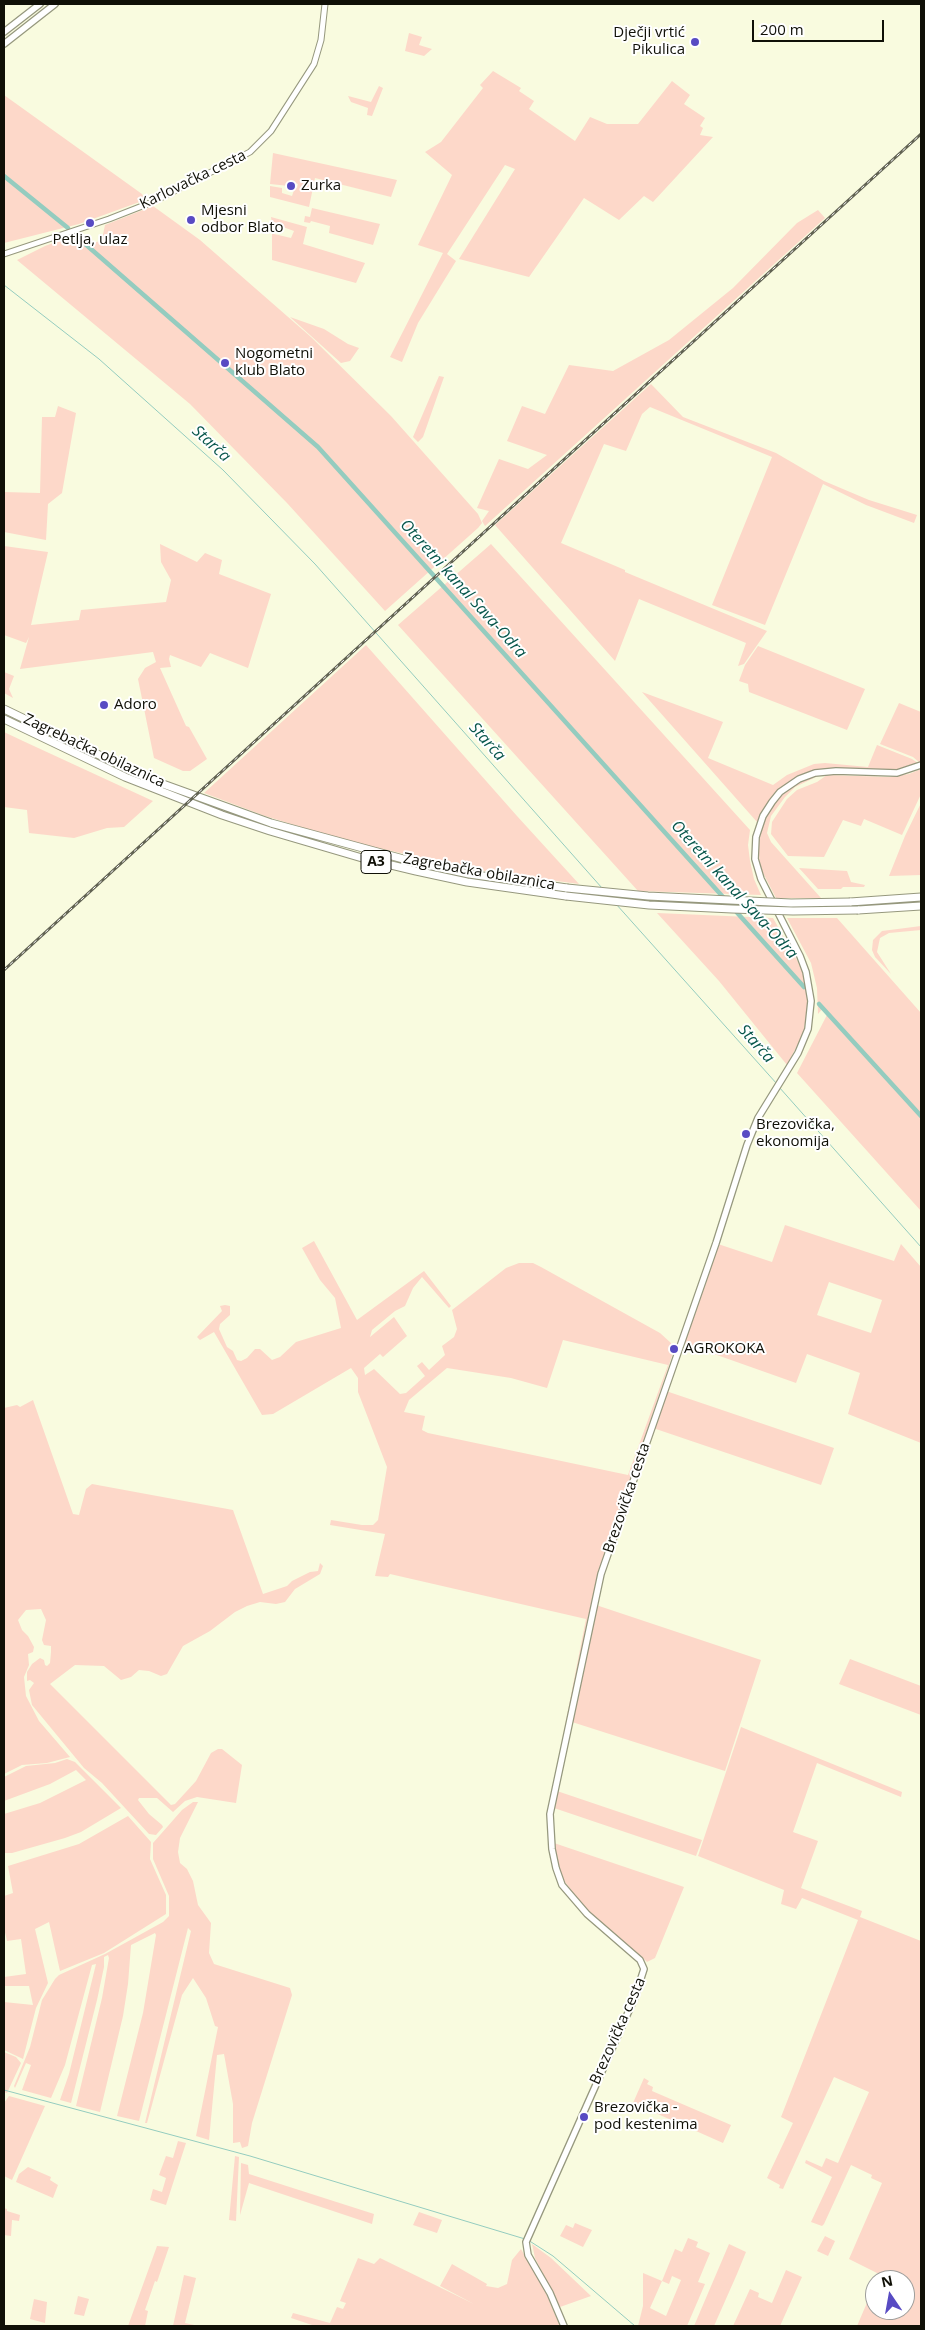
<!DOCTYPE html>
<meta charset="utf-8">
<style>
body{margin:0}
#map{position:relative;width:925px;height:2330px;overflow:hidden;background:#f9fbdf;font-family:"Open Sans",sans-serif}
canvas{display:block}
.frame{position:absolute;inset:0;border:5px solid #101007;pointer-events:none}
.north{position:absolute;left:865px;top:2270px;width:50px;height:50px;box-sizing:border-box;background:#fff;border:1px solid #9f9f9c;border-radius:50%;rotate:348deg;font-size:14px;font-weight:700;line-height:20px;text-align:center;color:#101007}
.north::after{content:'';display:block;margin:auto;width:18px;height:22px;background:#584bc3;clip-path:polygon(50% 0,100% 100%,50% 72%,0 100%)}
.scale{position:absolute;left:752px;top:20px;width:132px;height:22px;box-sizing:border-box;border:2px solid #101007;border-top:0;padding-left:6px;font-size:15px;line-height:18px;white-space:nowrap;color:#101007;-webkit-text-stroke:4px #fff;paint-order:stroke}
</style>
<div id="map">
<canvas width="925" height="2330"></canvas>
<div class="frame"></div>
<div class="north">N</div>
<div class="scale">200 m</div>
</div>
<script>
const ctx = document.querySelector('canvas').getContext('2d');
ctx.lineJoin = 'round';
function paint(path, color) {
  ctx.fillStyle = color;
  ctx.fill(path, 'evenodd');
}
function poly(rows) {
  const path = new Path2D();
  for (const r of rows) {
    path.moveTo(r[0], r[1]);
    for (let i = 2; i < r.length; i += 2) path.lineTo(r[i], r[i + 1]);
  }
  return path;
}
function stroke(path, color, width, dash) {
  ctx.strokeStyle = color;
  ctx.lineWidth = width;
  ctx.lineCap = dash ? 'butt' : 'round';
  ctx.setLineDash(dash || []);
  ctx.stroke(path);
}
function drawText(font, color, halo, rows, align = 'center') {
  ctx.font = font + ' "Open Sans",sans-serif';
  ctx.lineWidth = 4;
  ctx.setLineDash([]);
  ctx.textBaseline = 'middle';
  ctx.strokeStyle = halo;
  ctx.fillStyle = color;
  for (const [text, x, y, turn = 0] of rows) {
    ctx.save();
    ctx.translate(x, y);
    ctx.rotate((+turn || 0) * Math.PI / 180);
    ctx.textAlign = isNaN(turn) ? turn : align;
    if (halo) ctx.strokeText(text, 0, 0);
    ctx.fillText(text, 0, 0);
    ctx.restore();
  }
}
paint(poly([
 [409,33,422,37,419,45,432,49,424,56,405,51],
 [493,71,521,88,519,91,534,101,529,109,575,141,590,117,607,124,638,124,672,81,690,95,684,104,705,118,700,126,703,128,700,135,713,137,653,202,644,196,619,220,584,198,529,277,459,259,515,169,505,165,447,254,456,261,418,323,402,362,390,357,443,253,418,245,452,175,425,152,441,142,483,88,480,85],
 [379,86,383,88,372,116,367,115,368,108,351,102,348,96,371,102],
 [4,95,142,194,145,200,79,224,4,243],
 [273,153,319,163,397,180,391,197,315,178,309,207,270,197,270,186,282,188,282,193,292,196,295,187,297,188,298,184,290,182,289,186,270,184],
 [153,206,200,240,311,337,391,416,478,514,482,523,478,528,385,611,287,503,190,404,17,260,45,246,77,234,85,235,88,240,92,242,97,242,102,239,105,225],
 [312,208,380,224,373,245,329,233,330,226,311,221,310,223,304,222,305,216,310,217],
 [818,210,825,218,485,526,482,521,489,511,477,508,499,459,528,469,547,455,507,441,522,406,545,414,569,365,613,371,669,340,733,288,797,223],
 [271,217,307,227,303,244,365,263,356,283,272,260,272,227,276,227,274,234,291,238,294,231,272,223],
 [290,317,324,329,348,344,359,348,350,361,341,363],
 [439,376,444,377,423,437,418,442,413,437],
 [651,384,683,417,776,453,824,481,869,500,917,515,914,523,866,505,823,484,765,625,712,605,772,457,650,407,642,414,626,451,604,444,561,543,625,570,625,572,767,631,744,664,738,666,746,643,639,599,615,661,495,525],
 [58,406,76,413,62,493,48,504,46,540,4,532,4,492,40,493,42,417,55,417],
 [160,544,197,562,205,553,222,560,219,574,271,594,248,668,210,653,201,667,170,655,169,659,171,667,160,668,186,726,189,727,207,759,190,771,183,771,154,758,138,679,145,668,156,662,153,652,20,669,29,637,26,643,4,635,4,546,48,552,31,625,79,620,81,610,166,602,171,580,161,562],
 [491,544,750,830,748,845,750,861,754,879,761,895,638,891,398,625],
 [366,645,517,816,579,884,484,871,350,842,265,816,204,793],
 [758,646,865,689,847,730,749,692,748,684,739,681,745,665],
 [4,672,14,676,9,689,13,698,4,693],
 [642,692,723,722,708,758,773,785,787,775,814,764,825,763,868,767,877,745,912,759,918,763,899,770,877,771,839,768,806,773,790,781,777,791,765,807,757,822],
 [899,703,921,712,920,763,913,757,880,744],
 [4,732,23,741,153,801,124,827,107,828,74,838,29,833,27,810,4,807],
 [921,769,921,794,902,835,864,819,861,826,843,820,824,857,788,856,771,834,772,822,787,799,797,790,817,782,827,775,890,777,909,774],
 [816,777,795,787,785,797,771,816,767,833,771,842,821,898,776,898,760,867,758,843,761,828,770,809,782,795,804,780],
 [921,803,921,875,889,876,905,836],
 [799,868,847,871,851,882,865,885,864,887,843,887,841,889,818,889],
 [657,913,773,918,798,962,805,979,808,997,807,1012,803,1034,787,1065,719,981],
 [787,918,837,918,921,1013,921,1211,797,1073,828,1013,823,1008,818,1014,817,988,811,963],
 [921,926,921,930,889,933,880,938,877,952,891,974,875,957,872,950,873,940,882,931],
 [785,1225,894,1261,901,1244,921,1267,921,1443,848,1414,860,1373,807,1354,796,1383,683,1343,718,1244,772,1262],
 [829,1282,882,1300,871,1333,817,1315],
 [314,1241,357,1320,424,1271,451,1306,449,1308,422,1277,413,1288,405,1306,395,1311,372,1330,370,1337,394,1317,407,1336,383,1357,380,1354,364,1368,365,1375,374,1369,400,1394,406,1393,425,1376,417,1366,422,1362,429,1370,445,1355,442,1346,454,1337,457,1329,452,1310,506,1268,519,1263,533,1263,541,1267,660,1333,671,1343,673,1353,595,1586,550,1802,586,1619,390,1574,388,1577,375,1576,385,1534,330,1525,331,1520,362,1525,373,1525,378,1520,387,1467,358,1392,358,1378,351,1368,273,1414,262,1415,214,1332,200,1340,197,1337,222,1311,220,1306,225,1305,230,1306,230,1315,220,1324,219,1329,227,1347,233,1351,237,1360,241,1361,247,1358,255,1349,260,1349,272,1360,280,1357,296,1342,341,1328,335,1298,320,1280,302,1248],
 [563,1340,668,1365,628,1475,428,1433,422,1430,425,1416,404,1412,409,1400,447,1368,511,1378,547,1388],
 [666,1391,834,1448,821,1485,653,1428],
 [33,1400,73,1514,79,1515,86,1489,92,1484,233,1510,263,1594,287,1586,292,1581,310,1572,318,1571,320,1563,323,1566,320,1574,295,1589,285,1602,276,1604,260,1602,247,1606,235,1612,210,1631,183,1646,167,1674,161,1676,149,1671,139,1670,131,1677,121,1680,104,1666,75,1665,50,1684,171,1805,175,1804,196,1781,211,1753,218,1749,222,1749,242,1765,236,1803,197,1797,185,1801,173,1812,157,1798,139,1798,138,1800,149,1814,162,1825,163,1827,156,1835,149,1834,102,1783,84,1768,32,1705,29,1690,34,1683,30,1680,27,1681,27,1672,32,1664,40,1658,44,1660,45,1665,47,1666,50,1663,51,1652,51,1646,44,1645,42,1640,46,1620,41,1609,26,1610,18,1620,22,1630,28,1636,34,1647,33,1652,28,1654,29,1665,24,1677,26,1696,39,1721,70,1757,47,1763,22,1765,4,1774,4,1408,17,1405,20,1407],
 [596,1605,761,1660,725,1771,572,1722],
 [850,1659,921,1686,921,1715,839,1684],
 [741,1727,902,1792,901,1797,817,1763,793,1832,818,1841,801,1888,862,1911,860,1917,921,1941,921,2326,857,2326,875,2284,875,2310,905,2310,905,2280,877,2280,879,2274,849,2259,882,2183,871,2178,872,2175,851,2165,824,2224,822,2226,811,2222,832,2177,805,2163,806,2160,822,2167,826,2158,838,2163,869,2092,834,2077,783,2189,779,2188,780,2185,767,2178,793,2123,781,2117,858,1920,802,1898,796,1909,781,1904,784,1890,698,1856],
 [67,1759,75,1762,121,1808,81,1832,65,1838,12,1853,5,1853,4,1814,40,1803,86,1780,76,1770,50,1784,4,1801,4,1777,26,1766,55,1763],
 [557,1791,702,1840,696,1856,554,1808],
 [193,1802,198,1802,180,1838,178,1852,180,1863,187,1869,193,1881,198,1905,211,1923,209,1953,214,1964,290,1988,292,1995,252,2123,248,2146,242,2148,240,2142,233,2143,233,2104,224,2054,217,2055,209,2140,196,2136,218,2027,215,2026,206,1998,193,1978,182,1995,147,2123,145,2123,191,1931,188,1928,139,2121,117,2116,143,2013,156,1935,155,1933,131,1945,128,1984,123,2016,100,2112,76,2106,102,1998,109,1958,108,1955,104,1957,104,1967,97,2000,71,2103,60,2100,69,2074,96,1964,92,1965,65,2065,51,2098,22,2090,31,2065,26,2063,15,2088,14,2086,30,2047,42,2000,55,1979,59,1975,105,1954,163,1922,169,1916,169,1896,153,1859,153,1843,182,1810],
 [128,1816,151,1842,150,1859,166,1895,166,1914,104,1953,60,1971,49,1922,35,1929,48,1983,36,2008,23,2059,4,2050,4,2002,33,2005,29,1986,4,1986,4,1977,26,1974,21,1939,7,1941,4,1928,4,1896,13,1893,8,1866,79,1844],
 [554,1843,684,1887,655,1958,647,1962,645,1960,585,1908,565,1882,558,1867],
 [4,2052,16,2057,21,2063,7,2093,4,2092],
 [644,2078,649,2081,647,2084,653,2087,652,2091,731,2125,723,2143,633,2103],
 [9,2096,45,2106,12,2180,4,2176,4,2103],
 [178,2141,186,2143,166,2205,150,2200,153,2189,162,2192,166,2178,159,2175,166,2156,173,2158],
 [235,2156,239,2157,236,2221,229,2220],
 [241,2163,248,2165,249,2174,374,2214,372,2224,249,2183,240,2215],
 [28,2167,51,2177,50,2180,58,2185,53,2198,16,2182,19,2174],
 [4,2208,7,2209,7,2211,20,2215,19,2221,12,2220,11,2236,4,2235],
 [419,2212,442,2220,437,2233,413,2225],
 [575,2223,592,2230,583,2247,560,2236,566,2225,573,2228],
 [825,2236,835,2241,828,2256,817,2251],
 [688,2238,698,2242,696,2247,710,2253,698,2282,705,2284,687,2326,638,2326,643,2306,643,2273,662,2281,675,2249,682,2252],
 [672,2276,681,2280,666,2316,650,2308,662,2281,669,2284],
 [532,2244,551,2258,591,2296,560,2307,535,2258],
 [729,2244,746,2252,737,2274,714,2326,694,2326],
 [157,2246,169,2247,157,2282,155,2281,145,2310,148,2311,145,2326,128,2326],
 [521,2249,545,2291,560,2326,315,2326,291,2318,293,2313,330,2323,337,2307,343,2309,346,2303,340,2301,358,2258,374,2264,380,2258,474,2304,440,2286,452,2264,487,2284,486,2286,498,2288,507,2284,512,2260],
 [786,2270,802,2277,780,2326,733,2326,750,2289,759,2293,758,2297,772,2303],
 [184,2275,196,2278,185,2323,199,2326,173,2326],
 [78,2296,89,2299,84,2316,74,2314],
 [34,2299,47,2302,45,2323,30,2319]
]), '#fdd8c9');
stroke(poly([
 [4,285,99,359,223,470,315,564,602,888],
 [616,904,777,1084],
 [779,1087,921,1247],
 [4,2090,250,2156,525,2239],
 [528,2240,553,2256,635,2326]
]), '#94ccbf', 1);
stroke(poly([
 [4,176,68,228],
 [76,236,318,447,804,987],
 [819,1004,921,1116]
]), '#94ccbf', 4.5);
const tertiary = poly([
 [4,254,109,219,155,201,250,152,271,131,314,64,321,40,325,4]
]);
const secondary = poly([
 [4,32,40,4],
 [4,44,55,4],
 [564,2326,550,2293,528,2255,526,2242,635,1997,644,1969,640,1960,587,1914,562,1885,556,1868,552,1849,550,1814,601,1574,716,1243,747,1145,758,1118,798,1053,808,1029,811,1001,806,972,800,956,761,879,755,859,756,837,763,816,772,802,780,792,799,779,815,773,836,771,897,773,921,765]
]);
const motorway = poly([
 [4,709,149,779,271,823,418,863,469,874,567,888],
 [4,719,125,777,222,815,270,831,362,858,416,871,467,882,566,896],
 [850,902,921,897],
 [858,910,921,906]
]);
stroke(tertiary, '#96987e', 7);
stroke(secondary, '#96987e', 8);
stroke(motorway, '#96987e', 9);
stroke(tertiary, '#fff', 5);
stroke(secondary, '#fff', 5.5);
stroke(motorway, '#fff', 7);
const rail = poly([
 [4,970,921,134]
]);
stroke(rail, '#616252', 3);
stroke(rail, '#fff', 1, [4]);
const motorwayBridge = poly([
 [567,888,648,896,791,903,850,902],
 [566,896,649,905,732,909,793,911,858,910]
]);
stroke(motorwayBridge, '#96987e', 9, []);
stroke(motorwayBridge, '#fff', 7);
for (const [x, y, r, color] of [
 [695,42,5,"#584bc3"],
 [291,186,5,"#584bc3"],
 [191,220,5,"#584bc3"],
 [90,223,5,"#584bc3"],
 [225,363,5,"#584bc3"],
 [104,705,5,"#584bc3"],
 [746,1134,5,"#584bc3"],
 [674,1349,5,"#584bc3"],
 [584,2117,5,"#584bc3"]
]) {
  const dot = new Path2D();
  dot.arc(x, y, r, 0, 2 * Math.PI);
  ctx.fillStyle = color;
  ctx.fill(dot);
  stroke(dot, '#fff', 2);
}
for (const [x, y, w] of [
 [376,862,30]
]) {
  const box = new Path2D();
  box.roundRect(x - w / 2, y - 11.5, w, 23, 4);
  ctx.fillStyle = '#fff';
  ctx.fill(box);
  stroke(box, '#101007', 1);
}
drawText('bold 14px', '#101007', null, [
 ["A3",376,862]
]);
drawText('15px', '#101007', '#fff', [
 ["Dječji vrtić",685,33,"right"],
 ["Pikulica",685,50,"right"],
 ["Zurka",301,186],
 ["Mjesni",201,211],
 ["odbor Blato",201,228],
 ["Petlja, ulaz",90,240,"center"],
 ["Nogometni",235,354],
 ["klub Blato",235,371],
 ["Adoro",114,705],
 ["Brezovička,",756,1125],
 ["ekonomija",756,1142],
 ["AGROKOKA",684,1349],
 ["Brezovička -",594,2108],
 ["pod kestenima",594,2125]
], 'left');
drawText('15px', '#101007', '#fff', [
 ["Karlovačka cesta",193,180,-26],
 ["Zagrebačka obilaznica",94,751,25],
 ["Zagrebačka obilaznica",479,872,10],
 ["Brezovička cesta",627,1498,-71],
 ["Brezovička cesta",618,2031,-66]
]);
drawText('italic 16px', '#07564b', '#fff', [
 ["Starča",211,444,42],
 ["Oteretni kanal Sava-Odra",463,589,48],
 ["Starča",487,742,48],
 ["Oteretni kanal Sava-Odra",734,890,48],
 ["Starča",756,1044,48]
]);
</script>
